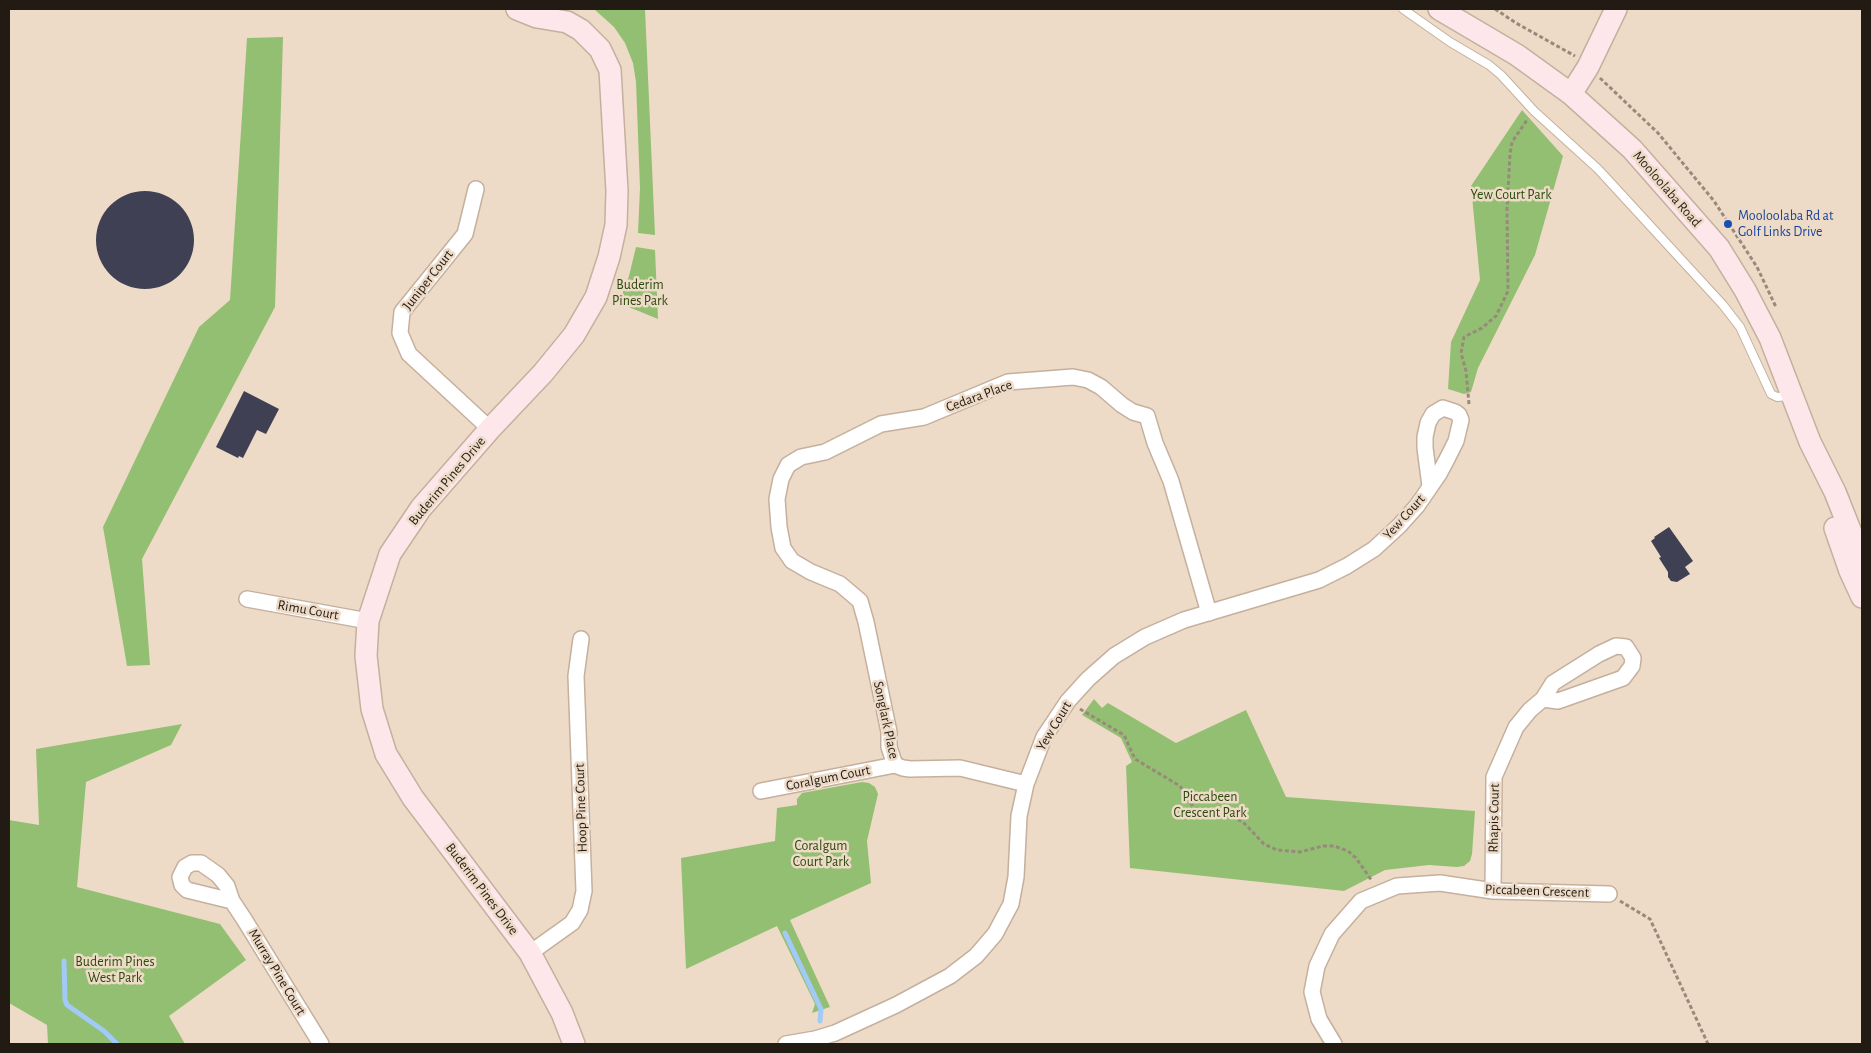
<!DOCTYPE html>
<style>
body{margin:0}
#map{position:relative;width:1871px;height:1053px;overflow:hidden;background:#eedbc7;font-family:"Alegreya Sans",sans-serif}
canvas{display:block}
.frame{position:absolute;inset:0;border:10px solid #221b14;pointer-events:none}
</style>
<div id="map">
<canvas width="1871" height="1053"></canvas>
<div class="frame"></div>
</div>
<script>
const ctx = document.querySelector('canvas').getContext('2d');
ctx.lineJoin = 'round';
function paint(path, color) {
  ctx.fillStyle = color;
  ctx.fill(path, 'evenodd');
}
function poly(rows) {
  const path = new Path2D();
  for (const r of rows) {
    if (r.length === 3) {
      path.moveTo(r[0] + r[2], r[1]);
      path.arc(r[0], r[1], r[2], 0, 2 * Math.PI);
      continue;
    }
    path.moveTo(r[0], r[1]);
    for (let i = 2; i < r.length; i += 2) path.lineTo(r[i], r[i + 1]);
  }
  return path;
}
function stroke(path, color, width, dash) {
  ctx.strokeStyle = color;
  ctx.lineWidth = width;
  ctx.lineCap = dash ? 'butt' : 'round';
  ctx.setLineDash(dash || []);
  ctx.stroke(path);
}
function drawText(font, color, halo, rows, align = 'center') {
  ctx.font = font + ' "Alegreya Sans",sans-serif';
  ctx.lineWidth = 5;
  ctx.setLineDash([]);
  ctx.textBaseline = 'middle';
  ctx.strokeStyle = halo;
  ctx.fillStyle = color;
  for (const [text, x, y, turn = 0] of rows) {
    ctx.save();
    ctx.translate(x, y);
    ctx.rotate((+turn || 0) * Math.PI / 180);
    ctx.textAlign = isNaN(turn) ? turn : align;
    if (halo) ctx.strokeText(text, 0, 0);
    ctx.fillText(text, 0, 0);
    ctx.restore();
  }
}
paint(poly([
 [594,9,645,9,655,235,638,233,640,188,636,82,633,63,625,43,614,27],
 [283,37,275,307,142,559,150,665,127,666,103,527,199,327,230,300,247,38],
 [1522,110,1563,156,1535,255,1478,368,1471,392,1464,394,1448,389,1451,342,1480,280,1471,186],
 [636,247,655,250,658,319,619,303,629,276],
 [1094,699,1102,708,1108,703,1176,743,1246,710,1286,797,1475,811,1472,854,1470,861,1464,866,1457,867,1429,865,1385,870,1344,891,1130,868,1126,766,1132,762,1121,738,1082,715],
 [182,724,171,745,86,782,77,887,220,924,246,960,169,1016,185,1044,48,1044,47,1025,9,1003,9,820,39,825,36,749],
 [862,782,869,783,875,787,878,794,867,841,871,883,790,920,830,1007,812,1013,815,1004,777,926,686,969,681,858,775,841,777,808,797,805,797,799,802,793]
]), '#93bf72');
stroke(poly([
 [785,933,821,1009,820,1021],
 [64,961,65,1000,67,1005,104,1031,117,1044]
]), '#a1caf6', 5);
paint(poly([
 [145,240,49],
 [244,391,279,409,266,434,257,430,243,458,239,456,238,458,216,447],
 [1669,527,1693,561,1685,567,1690,574,1677,582,1671,581,1668,577,1668,572,1659,558,1661,557,1651,541,1655,538,1654,537]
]), '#3f4054');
const lane = poly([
 [1403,9,1450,42,1489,65,1501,75,1534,111,1598,169,1723,305,1740,327,1771,394,1777,397,1791,396]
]);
const street = poly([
 [476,189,465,234,402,312,400,333,409,354,490,429],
 [247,599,368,621],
 [1026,784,960,768,910,769,903,768,895,765,889,747,889,732,866,622,860,601,840,584,811,572,792,561,783,548,779,527,777,499,781,479,788,465,801,457,825,452,881,424,924,417,1008,382,1073,377,1088,380,1101,387,1122,405,1133,412,1147,416,1155,443,1171,481,1209,613],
 [761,791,895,765],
 [1493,891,1494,777,1516,727,1530,710,1543,699,1553,683,1599,654,1616,646,1626,647,1633,658,1632,666,1623,678,1558,701,1543,699],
 [232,901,187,890,182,885,180,877,185,867,192,863,201,863,218,875,227,886,232,901,244,919,321,1044],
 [530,953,572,923,580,910,584,891,576,676,581,639],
 [786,1044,815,1039,835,1033,896,1005,950,976,976,956,995,934,1011,904,1016,877,1019,816,1026,784,1044,737,1068,701,1088,679,1114,656,1145,637,1184,620,1319,580,1347,566,1374,549,1399,526,1417,506,1439,474,1447,459,1456,441,1461,420,1459,415,1455,412,1443,408,1433,414,1428,423,1425,437,1425,448,1430,486],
 [1334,1044,1319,1019,1312,992,1317,966,1332,934,1361,901,1397,886,1440,883,1493,891,1609,894]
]);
const secondary = poly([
 [517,9,537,17,567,22,581,30,600,49,610,70,617,191,616,225,609,257,596,297,574,335,543,373,490,429,421,508,390,554,368,621,366,656,372,709,386,754,413,798,530,953,562,1013,574,1044],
 [1439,9,1517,55,1571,94,1632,149,1719,248,1745,290,1770,338,1810,442,1835,492,1862,560],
 [1571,94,1588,67,1616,9],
 [1835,528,1850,571,1862,597]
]);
stroke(lane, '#c4b09d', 10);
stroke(street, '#c4b09d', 18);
stroke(secondary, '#c4b09d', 24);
stroke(poly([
 [1495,9,1516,23,1575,56],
 [1600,78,1658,133,1714,201,1757,267,1776,307],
 [1469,404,1466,371,1461,353,1464,337,1482,328,1496,316,1508,291,1507,210,1510,154,1512,142,1527,120],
 [1080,709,1124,735,1135,759,1180,786,1194,808,1203,812,1235,818,1243,822,1264,844,1277,850,1300,852,1323,846,1334,846,1348,851,1356,858,1372,881],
 [1620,901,1650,919,1708,1044]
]), '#988a7b', 3, [4, 2.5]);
stroke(lane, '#fff', 8);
stroke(street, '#fff', 15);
stroke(secondary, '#fee7eb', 21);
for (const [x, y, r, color] of [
 [1728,224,5,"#1a4fb4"]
]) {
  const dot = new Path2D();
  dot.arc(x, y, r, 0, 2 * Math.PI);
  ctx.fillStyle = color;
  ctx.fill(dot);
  stroke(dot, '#eedbc7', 2);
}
drawText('14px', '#221b14', '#eedbc7', [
 ["Mooloolaba Road",1667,189,49],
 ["Juniper Court",428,280,-52],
 ["Cedara Place",979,396,-20],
 ["Buderim Pines Drive",447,481,-50],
 ["Yew Court",1404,517,-48],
 ["Rimu Court",308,610,10],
 ["Songlark Place",886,720,78],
 ["Yew Court",1054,726,-59],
 ["Coralgum Court",828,778,-11],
 ["Hoop Pine Court",581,808,-92],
 ["Rhapis Court",1494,818,-89],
 ["Buderim Pines Drive",482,889,53],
 ["Piccabeen Crescent",1537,891,2],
 ["Murray Pine Court",277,972,59]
]);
drawText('14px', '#2b4a0d', '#eedbc7', [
 ["Yew Court Park",1511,195],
 ["Buderim",640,285],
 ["Pines Park",640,301],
 ["Piccabeen",1210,797],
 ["Crescent Park",1210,813],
 ["Coralgum",821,846],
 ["Court Park",821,862],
 ["Buderim Pines",115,962],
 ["West Park",115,978]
]);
drawText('14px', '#164399', '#eedbc7', [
 ["Mooloolaba Rd at",1738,216],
 ["Golf Links Drive",1738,232]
], 'left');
</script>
